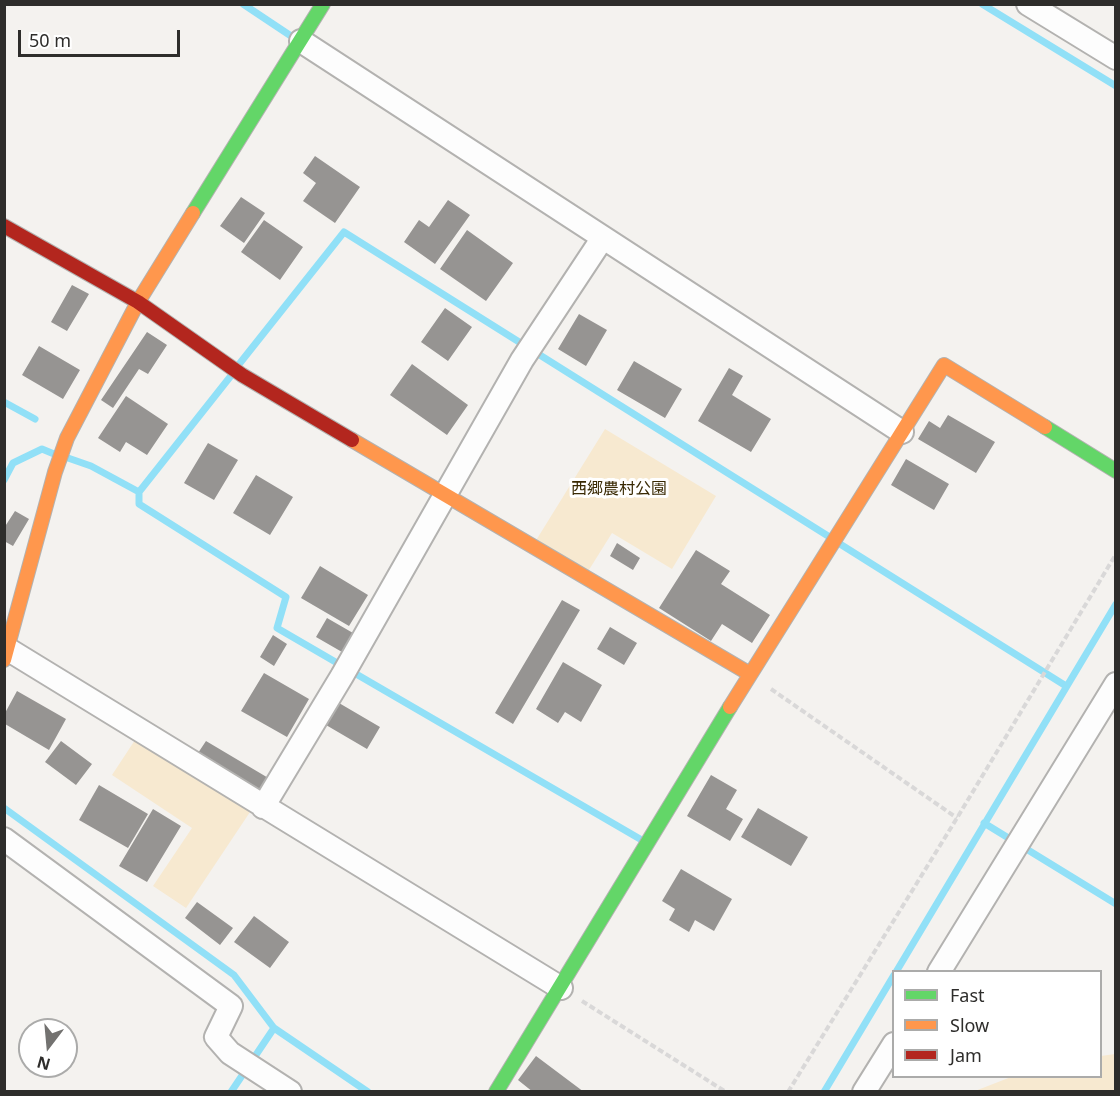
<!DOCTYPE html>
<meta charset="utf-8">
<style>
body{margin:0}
#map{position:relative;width:1120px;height:1096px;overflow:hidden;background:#f4f2ef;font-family:"Noto Sans",sans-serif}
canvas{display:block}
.frame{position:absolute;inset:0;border:6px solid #2e2d2b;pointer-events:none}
.legend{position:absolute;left:892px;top:970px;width:210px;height:108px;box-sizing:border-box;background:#fff;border:2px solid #ababaa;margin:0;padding:8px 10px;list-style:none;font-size:18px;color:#2e2d2b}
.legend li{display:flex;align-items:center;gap:12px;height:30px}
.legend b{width:30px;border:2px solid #ababaa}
.north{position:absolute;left:18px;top:1018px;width:60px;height:60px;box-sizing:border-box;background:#fff;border:2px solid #ababaa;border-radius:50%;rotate:196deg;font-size:16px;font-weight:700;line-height:24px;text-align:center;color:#2e2d2b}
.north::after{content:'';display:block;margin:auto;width:21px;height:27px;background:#737270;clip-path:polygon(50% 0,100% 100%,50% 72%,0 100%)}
.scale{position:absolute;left:18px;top:30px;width:162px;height:27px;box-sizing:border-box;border:3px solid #2e2d2b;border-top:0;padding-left:8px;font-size:18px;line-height:21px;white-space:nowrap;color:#2e2d2b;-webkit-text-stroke:4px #fff;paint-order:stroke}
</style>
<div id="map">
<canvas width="1120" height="1096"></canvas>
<div class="frame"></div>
<ul class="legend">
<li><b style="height:8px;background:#63d668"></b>Fast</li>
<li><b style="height:8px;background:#ff974d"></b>Slow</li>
<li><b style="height:8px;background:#b3261e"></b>Jam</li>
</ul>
<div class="north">N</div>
<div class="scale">50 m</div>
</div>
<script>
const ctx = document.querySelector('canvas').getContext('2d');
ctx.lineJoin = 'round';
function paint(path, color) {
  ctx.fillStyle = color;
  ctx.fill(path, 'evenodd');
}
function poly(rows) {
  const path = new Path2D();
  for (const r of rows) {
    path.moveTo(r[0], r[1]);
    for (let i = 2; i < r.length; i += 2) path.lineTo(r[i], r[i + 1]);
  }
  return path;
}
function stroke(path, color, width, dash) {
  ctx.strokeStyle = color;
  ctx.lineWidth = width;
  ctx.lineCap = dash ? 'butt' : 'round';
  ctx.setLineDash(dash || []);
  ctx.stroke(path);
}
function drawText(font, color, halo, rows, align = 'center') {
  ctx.font = font + ' "Noto Sans","Noto Sans JP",sans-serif';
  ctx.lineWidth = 6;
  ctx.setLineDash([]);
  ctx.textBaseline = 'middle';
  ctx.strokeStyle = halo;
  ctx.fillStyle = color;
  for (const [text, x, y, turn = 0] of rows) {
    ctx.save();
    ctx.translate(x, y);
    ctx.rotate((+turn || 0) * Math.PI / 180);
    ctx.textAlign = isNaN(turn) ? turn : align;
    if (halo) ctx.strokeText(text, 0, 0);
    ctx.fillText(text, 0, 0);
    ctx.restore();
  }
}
paint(poly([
 [605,429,716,496,672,569,612,533,587,573,535,542],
 [137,737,250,812,186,908,153,886,192,828,112,775],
 [1115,1054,1115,1091,975,1091,1011,1077,1100,1076,1101,1056]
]), '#f7e9d0');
stroke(poly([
 [243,4,291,36],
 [982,4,1116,86],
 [240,363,344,232,828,536],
 [4,402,35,419],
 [68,458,91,466,139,492,230,377],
 [4,480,13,463,42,449,54,454],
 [139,492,139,504,286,597,277,628,640,839],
 [840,544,1066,686],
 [4,808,234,975,274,1028,368,1092],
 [984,823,1116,904],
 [896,972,1116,604],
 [231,1092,274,1028],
 [824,1092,894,975]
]), '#91e0f7', 7);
paint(poly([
 [315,156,360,187,335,223,303,201,316,183,303,173],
 [241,197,265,213,244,243,220,226],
 [448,200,470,215,435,264,404,242,419,220,429,227],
 [264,220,303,247,280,280,241,252],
 [467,230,513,263,486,301,440,269],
 [72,285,89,294,67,331,51,322],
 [445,308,472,327,448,361,421,342],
 [579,314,607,330,586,366,558,349],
 [147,332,167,345,148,374,139,369,113,408,101,400],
 [39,346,80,370,63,399,22,375],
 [634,361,682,389,665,418,617,390],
 [412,364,468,405,447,435,390,395],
 [729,368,743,376,732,395,771,419,751,452,698,421],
 [126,396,168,424,147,455,126,442,120,452,98,438],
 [948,415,995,442,976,473,918,439,929,421,940,428],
 [208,443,238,460,214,500,184,483],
 [906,459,949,484,934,510,891,485],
 [256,475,293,497,270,535,233,513],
 [15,511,29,519,13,546,4,541,4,528],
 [617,543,640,558,633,570,610,556],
 [696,550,730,571,721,584,770,615,752,643,722,624,711,641,659,608],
 [320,566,368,595,349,626,301,598],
 [562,600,580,610,513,724,495,713],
 [327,618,353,633,342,652,316,637],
 [610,627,637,643,624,665,597,649],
 [273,635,287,644,274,666,260,657],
 [563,662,602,685,581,722,565,712,558,723,536,709],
 [264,673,309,699,287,737,241,711],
 [17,691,66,719,49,750,5,724,5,713],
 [339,703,380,727,367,749,326,725],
 [61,741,92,764,76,785,45,762],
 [206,741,270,779,261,794,196,756],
 [711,775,737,790,726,809,743,819,730,841,687,816],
 [99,785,148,814,128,848,79,820],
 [758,808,808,837,791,866,741,837],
 [153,809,181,826,147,882,119,866],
 [681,869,732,899,714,931,695,920,689,932,669,920,675,909,662,901],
 [197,902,233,928,220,945,185,918],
 [254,916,289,942,270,968,234,942],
 [536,1056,584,1092,533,1092,518,1080]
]), '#969492');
const street = poly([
 [1028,4,1116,58],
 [301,41,902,432],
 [9,650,561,988],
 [263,807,342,676,522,360,602,239],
 [4,839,231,1006,216,1037,230,1053,290,1092],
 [939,972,1116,684],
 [864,1092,894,1044]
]);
const fast = poly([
 [193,213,323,4],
 [1045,427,1116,471],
 [496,1092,730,707]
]);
const slow = poly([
 [352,440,750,674],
 [4,660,55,472,67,438,138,302,193,213],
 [730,707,944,365,1045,427]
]);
const jam = poly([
 [4,226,138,302,242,375,352,440]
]);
stroke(street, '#b3b2b0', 26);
stroke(fast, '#b3b2b0', 16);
stroke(slow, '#b3b2b0', 16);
stroke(jam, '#b3b2b0', 16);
stroke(poly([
 [771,689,957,818],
 [582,1001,726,1092],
 [788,1092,957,818,1116,554]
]), '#d9d8d8', 4, [6, 3]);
stroke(street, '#fdfdfd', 22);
stroke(fast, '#63d668', 14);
stroke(slow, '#ff974d', 14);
stroke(jam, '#b3261e', 14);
drawText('16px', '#392903', '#fff', [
 ["西郷農村公園",619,489]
]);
</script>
